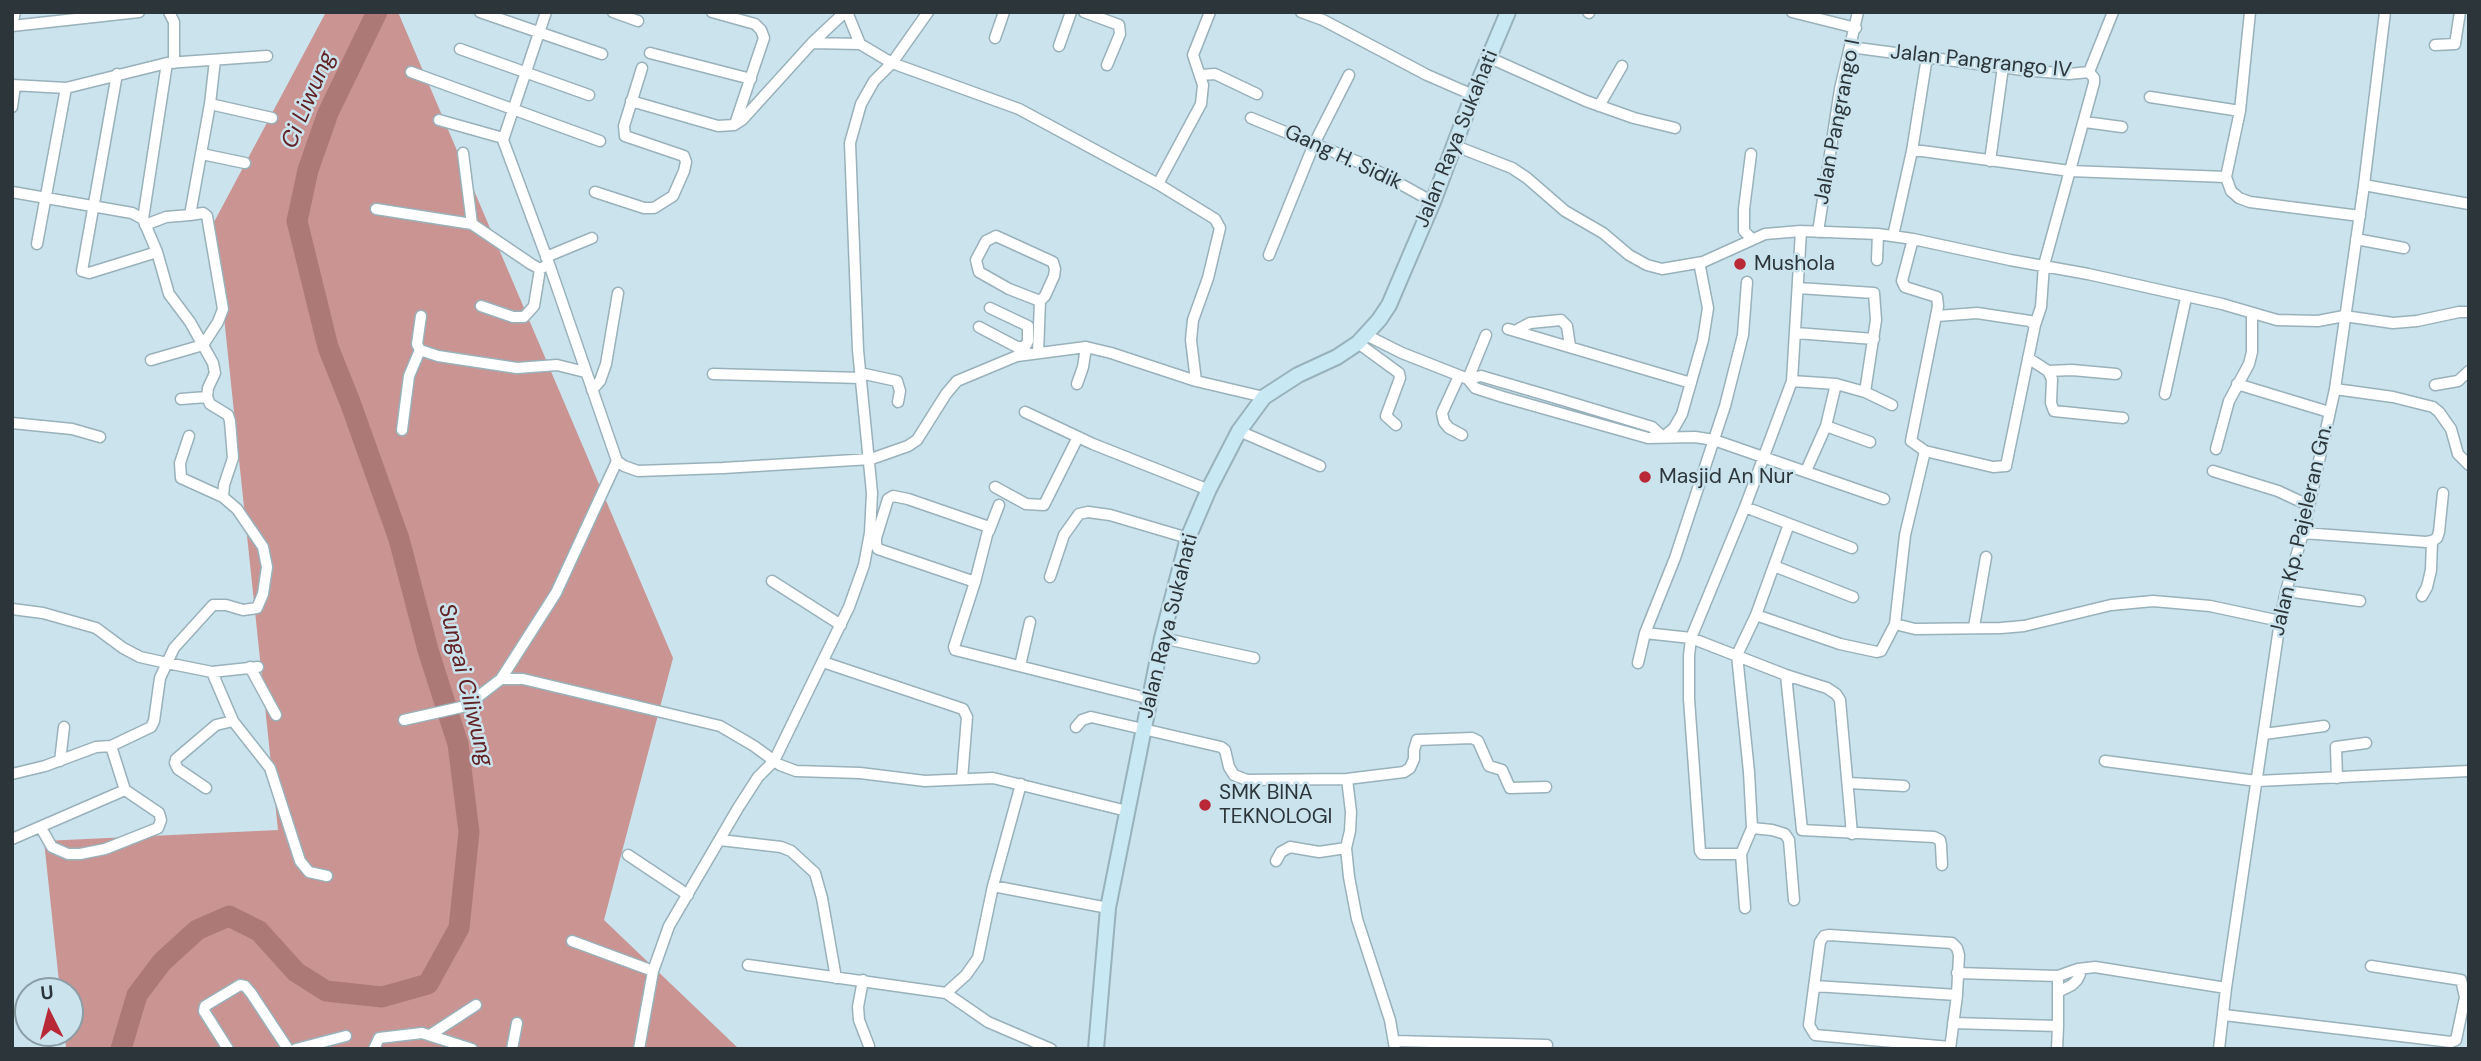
<!DOCTYPE html>
<style>
body{margin:0}
#map{position:relative;width:2481px;height:1061px;overflow:hidden;background:#cae3ed;font-family:"DM Sans",sans-serif}
canvas{display:block}
.frame{position:absolute;inset:0;border:14px solid #2c363a;pointer-events:none}
.north{position:absolute;left:14px;top:977px;width:70px;height:70px;box-sizing:border-box;background:#cae3ed;border:2px solid #8b9ea5;border-radius:50%;rotate:354deg;font-size:19px;font-weight:700;line-height:28px;text-align:center;color:#2c363a}
.north::after{content:'';display:block;margin:auto;width:24px;height:32px;background:#b92836;clip-path:polygon(50% 0,100% 100%,50% 72%,0 100%)}
</style>
<div id="map">
<canvas width="2481" height="1061"></canvas>
<div class="frame"></div>
<div class="north">U</div>
</div>
<script>
const ctx = document.querySelector('canvas').getContext('2d');
ctx.lineJoin = 'round';
function paint(path, color) {
  ctx.fillStyle = color;
  ctx.fill(path, 'evenodd');
}
function poly(rows) {
  const path = new Path2D();
  for (const r of rows) {
    path.moveTo(r[0], r[1]);
    for (let i = 2; i < r.length; i += 2) path.lineTo(r[i], r[i + 1]);
  }
  return path;
}
function stroke(path, color, width, dash) {
  ctx.strokeStyle = color;
  ctx.lineWidth = width;
  ctx.lineCap = dash ? 'butt' : 'round';
  ctx.setLineDash(dash || []);
  ctx.stroke(path);
}
function drawText(font, color, halo, rows, align = 'center') {
  ctx.font = font + ' "DM Sans",sans-serif';
  ctx.lineWidth = 5;
  ctx.setLineDash([]);
  ctx.textBaseline = 'middle';
  ctx.strokeStyle = halo;
  ctx.fillStyle = color;
  for (const [text, x, y, turn = 0] of rows) {
    ctx.save();
    ctx.translate(x, y);
    ctx.rotate((+turn || 0) * Math.PI / 180);
    ctx.textAlign = isNaN(turn) ? turn : align;
    if (halo) ctx.strokeText(text, 0, 0);
    ctx.fillText(text, 0, 0);
    ctx.restore();
  }
}
paint(poly([
 [326,12,398,12,673,658,604,920,739,1049,66,1049,65,1033,70,1033,70,991,60,991,44,841,278,830,214,222]
]), '#ca9492');
stroke(poly([
 [121,1049,137,995,162,962,197,930,229,916,259,931,296,972,326,991,382,997,428,984,459,928,469,832,458,744,428,650,399,539,350,402,328,347,297,221,308,170,328,113,377,12]
]), '#ad7977', 21);
const street = poly([
 [169,12,174,22,174,63],
 [480,12,602,54],
 [546,12,503,140,549,264,617,461,624,466,638,471,723,468,871,459,908,446,917,440,946,394,957,381,1017,356,1086,347,1111,353,1196,381,1264,397],
 [613,12,638,21],
 [712,12,755,24,761,30,764,38,735,124],
 [847,12,860,44],
 [1084,12,1119,25,1120,34,1107,65],
 [1301,12,1323,20,1427,75,1473,95],
 [1588,12,1589,13],
 [1792,12,1856,28],
 [2250,12,2240,111,2226,177,2231,191,2239,198,2250,202,2360,216],
 [12,26,139,12],
 [12,26,15,12],
 [995,38,1004,12],
 [812,43,860,44,892,63,1019,109,1158,184,1215,219,1220,228,1208,278,1193,320,1191,340,1196,381],
 [2435,45,2455,44,2460,12],
 [1059,46,1071,12],
 [1850,47,2023,70,2069,74,2089,72],
 [460,49,589,95],
 [650,53,751,79],
 [1490,58,1586,101,1634,118,1675,128],
 [411,72,600,141],
 [2089,72,2113,12],
 [117,74,82,271,89,273,157,252],
 [1200,75,1215,74,1257,94],
 [12,85,66,88,167,63,267,56],
 [2150,97,2240,111],
 [631,101,718,126,734,125,743,119,812,43,845,12],
 [210,104,272,118],
 [1599,106,1622,66],
 [12,107,15,86],
 [1251,118,1368,166,1433,202],
 [439,120,503,138],
 [2085,122,2122,127],
 [1453,145,1512,168,1527,178,1565,211,1603,233,1629,255,1647,265,1662,269,1703,262,1765,234,1801,231,1878,234,1913,239,2010,260,2088,274,2222,304,2277,320,2318,321,2344,316,2393,323,2417,321,2459,312,2469,312],
 [1912,151,1922,151,2070,171,2226,177],
 [463,153,472,224],
 [202,154,245,163],
 [1751,154,1744,209,1744,231,1752,239],
 [1990,161,2003,67],
 [1158,184,1201,104,1203,85,1193,55,1210,12],
 [2364,185,2469,204],
 [12,192,132,213,143,219,157,252,169,294,190,322,213,363,215,373,208,388,207,397,210,404,228,415,230,421,233,458,224,485,223,497,237,509,263,547,267,567,263,594,257,608,243,610,226,605,213,605,174,648,160,678,154,721,151,727,111,746,96,747,45,766,12,774],
 [595,192,644,208,654,208,673,196,684,171,686,162,684,156,625,136,624,126,642,68],
 [376,209,472,224,531,264,540,269,549,264],
 [143,219,167,63],
 [145,225,166,217,190,215],
 [1818,232,1840,89,1858,12],
 [1893,236,1912,151,1927,57],
 [1913,239,1902,281,1905,287,1937,297,1938,306,1911,441,1925,451,1993,467,2006,466,2035,325,2041,307,2044,265,2094,83,2094,78,2089,72],
 [2356,239,2404,248],
 [37,244,66,88],
 [1269,255,1314,144,1349,75],
 [546,257,592,238],
 [1877,260,1878,234],
 [1798,288,1874,293,1876,320,1865,392],
 [481,306,513,317,524,317,534,306,540,269],
 [421,316,417,344,420,350,438,356,517,368,557,365,585,372],
 [1937,316,1977,313,2030,321,2035,325],
 [979,327,1017,347,1025,347,1028,341,1028,326,990,308],
 [1508,329,1691,383],
 [1515,331,1530,323,1561,320,1567,326,1570,346],
 [1796,333,1874,339],
 [1366,335,1402,353,1468,379,1475,388,1503,397,1648,438,1695,437,1714,440,1884,499],
 [1358,343,1399,373,1400,378,1386,416,1396,425],
 [1038,353,1040,301,1009,289,979,272,976,260,986,241,996,236,1053,262,1055,269,1054,276,1045,296,1040,301],
 [2028,358,2048,371,2052,379,2051,403,2054,411,2123,418],
 [151,360,203,345,218,322,223,309,207,216,203,213,190,215,210,104,215,60],
 [2048,371,2072,370,2116,374],
 [860,373,897,381,900,391,898,402],
 [713,374,861,378],
 [1459,376,1442,413,1444,422,1449,428,1462,435],
 [1468,379,1481,376,1556,398,1652,427,1663,437],
 [1468,379,1486,335],
 [1792,381,1836,384,1865,392,1892,405],
 [1077,384,1083,367,1086,347],
 [2237,384,2329,412],
 [2435,385,2458,381,2469,371],
 [2335,389,2393,397,2433,407,2439,412,2451,429,2458,454,2469,465],
 [592,390,600,381,606,364,618,293],
 [2165,394,2186,298],
 [181,399,207,397],
 [1025,412,1093,444,1209,490],
 [12,423,72,429,100,437],
 [1826,426,1870,442],
 [402,430,409,376,420,350],
 [1239,431,1320,466],
 [189,436,180,463,181,478,223,497],
 [1663,437,1674,428,1682,414,1703,340,1708,308,1700,267],
 [2216,449,2229,401,2249,364,2252,352,2252,315],
 [1806,471,1826,426,1836,384],
 [2213,471,2278,491,2308,505],
 [995,487,1026,504,1044,505,1078,437],
 [1745,507,1852,548],
 [989,531,999,505],
 [2303,533,2426,542,2432,541,2437,538,2439,532,2443,493],
 [1774,566,1853,597],
 [1050,577,1064,535,1079,514,1088,512,1110,515,1188,538],
 [772,581,841,625],
 [975,582,878,549,876,545,876,538,888,499,893,496,908,499,989,527,975,582,954,647,955,650,1151,699],
 [2286,591,2360,601],
 [2422,596,2427,587,2431,570,2432,541],
 [12,609,43,613,96,628,123,648,140,657,167,663,212,672,258,667],
 [1756,615,1840,644,1877,652,1881,651,1895,624,1905,535,1925,451],
 [1895,624,1915,629,2001,628,2024,626,2111,605,2153,601,2210,606,2280,621],
 [1974,627,1986,557],
 [1645,633,1691,638,1786,675,1827,688,1836,694,1840,700,1852,834],
 [1162,638,1254,658],
 [823,662,963,709,967,717,962,779],
 [1638,663,1645,633,1675,558,1725,406,1743,335,1747,282],
 [1020,666,1030,622],
 [250,667,276,715],
 [212,672,233,721,270,768,300,861,309,872,327,876],
 [1786,675,1802,830,1934,837,1940,840,1941,845,1942,865],
 [501,679,556,593,617,461],
 [404,720,466,706,501,679,523,679,720,726,754,746,780,765,796,771,860,773,925,781,993,778,1127,811],
 [1076,727,1082,720,1091,717,1221,747,1225,750,1229,767,1234,775,1247,780,1347,779,1404,772,1410,768,1414,759,1414,750,1417,740,1472,738,1478,741,1489,766,1502,770,1510,788,1546,787],
 [2264,734,2324,726],
 [60,761,64,727],
 [2105,761,2257,781,2469,771],
 [2337,778,2336,747,2366,743],
 [1347,779,1351,812,1350,831,1346,848,1349,877,1357,919,1390,1020,1395,1049],
 [1849,783,1904,786],
 [206,788,178,769,175,763,176,759,216,725,233,721],
 [41,828,52,847,68,854,80,854,105,849,158,828,161,820,159,813,125,790],
 [1752,828,1772,830,1785,834,1789,840,1794,900],
 [12,839,125,790,111,746],
 [720,840,781,847,791,851,815,873,822,898,836,978],
 [1741,854,1752,828,1749,772,1737,655,1756,615,1789,524],
 [628,855,688,895],
 [1276,861,1281,852,1290,847,1319,852,1346,848],
 [993,886,1108,908],
 [1745,908,1741,854,1702,854,1700,851,1689,699,1689,656,1691,638,1745,507,1792,381,1801,231],
 [572,941,653,971],
 [748,965,946,993,988,1022,1051,1049],
 [1957,973,2058,976,2078,969,2095,967,2226,988],
 [863,980,858,1007,859,1020,869,1046],
 [1814,986,1957,995],
 [2058,992,2072,985,2077,980,2080,974,2078,969],
 [946,993,966,975,978,958,993,886,1021,784],
 [2224,1015,2451,1042,2456,1040,2465,997,2461,980,2371,966],
 [1953,1023,2058,1026,2058,976],
 [430,1035,476,1005],
 [1394,1041,1547,1045],
 [228,1049,204,1011,205,1006,240,985,245,986,251,993,288,1049],
 [296,1049,346,1036],
 [374,1049,379,1038,422,1033,472,1049],
 [512,1049,517,1023],
 [639,1049,653,971,669,926,738,808,758,777,774,761,849,607,864,565,870,533,872,493,858,350,850,143,861,104,874,81,892,63,928,12],
 [1950,1049,1957,995,1959,955,1957,948,1952,943,1829,935,1824,936,1820,942,1809,1025,1815,1035,1950,1047],
 [2057,1049,2058,1026],
 [2219,1049,2226,988,2280,621,2286,591,2303,533,2335,389,2364,185,2385,12]
]);
const secondary = poly([
 [1096,1049,1108,908,1162,638,1188,538,1209,489,1239,431,1264,397,1298,375,1337,357,1358,343,1379,320,1389,305,1433,202,1473,95,1508,12]
]);
stroke(street, '#98b1ba', 13);
stroke(secondary, '#98b1ba', 18);
stroke(street, '#fff', 10);
stroke(secondary, '#c8e9f4', 14);
for (const [x, y, r, color] of [
 [1740,264,7,"#b92836"],
 [1645,477,7,"#b92836"],
 [1205,805,7,"#b92836"]
]) {
  const dot = new Path2D();
  dot.arc(x, y, r, 0, 2 * Math.PI);
  ctx.fillStyle = color;
  ctx.fill(dot);
  stroke(dot, '#cae3ed', 2.5);
}
drawText('21px', '#2c363a', '#cae3ed', [
 ["Jalan Pangrango IV",1981,62,6],
 ["Jalan Pangrango I",1838,122,-79],
 ["Jalan Raya Sukahati",1457,139,-68],
 ["Gang H. Sidik",1343,158,25],
 ["Jalan Kp. Pajeleran Gn.",2302,530,-77],
 ["Jalan Raya Sukahati",1169,626,-76]
]);
drawText('21px', '#2c363a', '#cae3ed', [
 ["Mushola",1754,264],
 ["Masjid An Nur",1659,477],
 ["SMK BINA",1219,793],
 ["TEKNOLOGI",1219,817]
], 'left');
drawText('italic 23px', '#612022', '#cae3ed', [
 ["Ci Liwung",309,100,-67],
 ["Sungai Ciliwung",465,685,76]
]);
</script>
